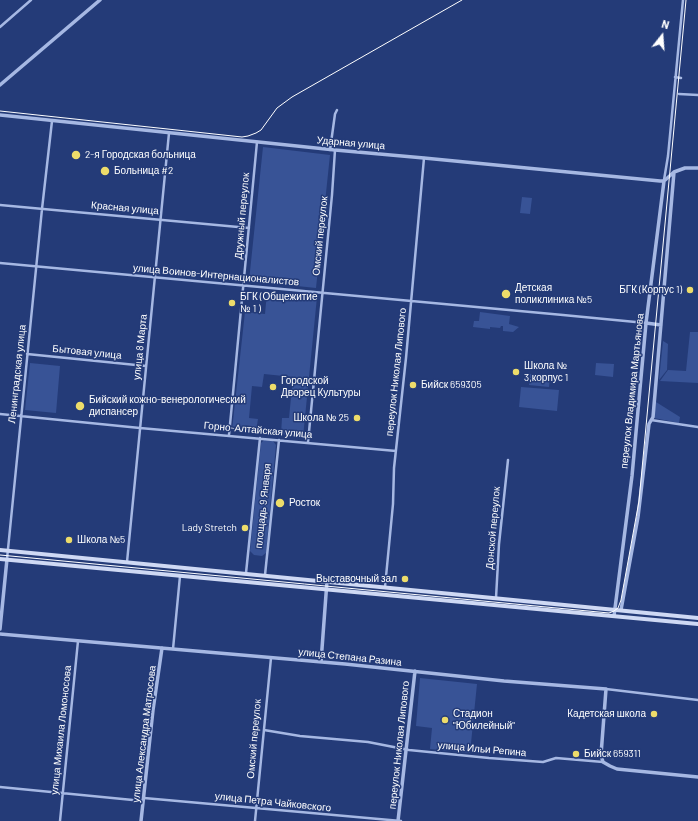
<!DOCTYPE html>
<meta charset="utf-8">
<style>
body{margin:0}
#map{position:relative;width:698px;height:821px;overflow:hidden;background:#243b78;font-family:Barlow,sans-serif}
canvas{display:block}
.north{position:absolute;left:642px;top:16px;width:40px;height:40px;-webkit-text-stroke:3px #243b78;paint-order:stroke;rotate:17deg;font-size:11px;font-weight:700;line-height:16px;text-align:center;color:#fff}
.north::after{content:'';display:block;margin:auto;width:14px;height:18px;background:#fff;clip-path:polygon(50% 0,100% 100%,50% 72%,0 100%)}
</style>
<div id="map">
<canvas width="698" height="821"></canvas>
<div class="north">N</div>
</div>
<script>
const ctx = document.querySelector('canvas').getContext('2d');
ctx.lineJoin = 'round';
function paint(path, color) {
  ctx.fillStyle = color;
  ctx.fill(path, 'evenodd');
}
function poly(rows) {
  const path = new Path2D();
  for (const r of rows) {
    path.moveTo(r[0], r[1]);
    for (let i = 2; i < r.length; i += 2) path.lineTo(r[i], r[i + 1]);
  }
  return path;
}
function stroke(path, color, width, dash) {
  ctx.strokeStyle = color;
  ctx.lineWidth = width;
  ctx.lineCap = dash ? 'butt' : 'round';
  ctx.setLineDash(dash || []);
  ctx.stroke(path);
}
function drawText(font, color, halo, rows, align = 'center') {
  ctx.font = font + ' Barlow,sans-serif';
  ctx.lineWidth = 3;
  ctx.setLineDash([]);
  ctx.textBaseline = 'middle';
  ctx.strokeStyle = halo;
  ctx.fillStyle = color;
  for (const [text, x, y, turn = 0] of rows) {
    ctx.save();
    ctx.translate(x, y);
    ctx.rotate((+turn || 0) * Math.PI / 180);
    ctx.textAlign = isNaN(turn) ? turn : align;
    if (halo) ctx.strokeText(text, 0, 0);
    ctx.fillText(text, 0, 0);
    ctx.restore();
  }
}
paint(poly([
 [263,147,330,155,316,288,249,281],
 [522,197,532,198,530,214,520,213],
 [267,292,317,297,303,437,281,434,282,418,289,418,293,377,264,374,262,387,252,386,249,418,258,419,256,432,232,430,245,312,265,314],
 [480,312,510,316,509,324,519,327,513,332,503,331,503,326,501,326,500,328,490,327,490,329,473,327,474,321,479,321],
 [690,332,698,332,698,383,660,381,668,370,686,371],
 [663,341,668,344,667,370,659,380],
 [30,363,60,366,56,413,25,410],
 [596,363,614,364,613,377,595,375],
 [530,374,550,376,549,387,529,385],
 [521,387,559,390,557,411,519,407],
 [656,402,680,417,679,423,654,418],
 [264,440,273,441,276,445,266,553,262,556,254,555,250,551,261,443],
 [420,678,477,684,470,753,430,749,432,728,416,726]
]), '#385396');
stroke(poly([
 [0,27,31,0],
 [675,77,681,78],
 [679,94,698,95],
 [330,150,335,114,337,110],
 [664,180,668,156,683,0],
 [0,205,249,228],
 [0,263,563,315,646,323],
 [27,354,146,366],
 [0,414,140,428,396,451],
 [651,420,698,427],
 [229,435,257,142],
 [308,442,332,195,335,150],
 [7,559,42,209,52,121],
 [127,562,169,133],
 [246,573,260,438],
 [265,575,279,440],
 [385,587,393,504,394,468,406,358,424,158],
 [496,598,499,544,508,460],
 [173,649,180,576],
 [606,689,698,700],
 [264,730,300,736,368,742,409,750,489,758,543,762,556,758,603,762],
 [0,787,143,801],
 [144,798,401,821],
 [60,821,78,641],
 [255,821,271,658]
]), '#a6b8e3', 2.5);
stroke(poly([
 [0,85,100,0],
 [0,115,335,150,424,158,660,181,664,181,674,172,685,168,698,168],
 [646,323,661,325],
 [621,610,638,517,649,424,653,417,674,172],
 [614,616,632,476,646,323,664,181],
 [0,629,7,559],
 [0,634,345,664,504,681,606,689,601,755,603,762,610,766,617,769,698,777],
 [321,662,327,581],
 [141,821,153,710,162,648],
 [398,821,415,671]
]), '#a6b8e3', 3.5);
stroke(poly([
 [0,550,698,618],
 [0,559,698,624]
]), '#cfd9f4', 4);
stroke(poly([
 [0,111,242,137,248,136,256,133,261,130,277,108,292,97,462,0],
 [0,555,609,613,614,611,618,608,621,600,639,501,686,0]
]), '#fff', 1);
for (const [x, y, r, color] of [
 [76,155,5,"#eddc6a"],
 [105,171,5,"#eddc6a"],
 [690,290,4,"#eddc6a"],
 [506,294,5,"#eddc6a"],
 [232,303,4,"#eddc6a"],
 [516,372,4,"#eddc6a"],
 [413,385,4,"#eddc6a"],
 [273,387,4,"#eddc6a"],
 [80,406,5,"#eddc6a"],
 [357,418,4,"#eddc6a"],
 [280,503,5,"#eddc6a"],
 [245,528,4,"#eddc6a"],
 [69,540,4,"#eddc6a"],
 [405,579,4,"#eddc6a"],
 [654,714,4,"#eddc6a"],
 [445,720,4,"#eddc6a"],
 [576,754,4,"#eddc6a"]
]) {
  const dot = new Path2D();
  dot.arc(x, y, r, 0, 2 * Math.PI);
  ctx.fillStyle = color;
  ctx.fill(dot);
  stroke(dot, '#243b78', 1.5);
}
drawText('10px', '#fff', '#243b78', [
 ["Ударная улица",351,143,5],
 ["Красная улица",125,208,5],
 ["Дружный переулок",242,216,-85],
 ["Омский переулок",320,236,-84],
 ["улица Воинов-Интернационалистов",216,275,5],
 ["улица 8 Марта",140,347,-84],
 ["Бытовая улица",87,352,6],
 ["переулок Николая Липового",396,372,-84],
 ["Ленинградская улица",17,374,-84],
 ["переулок Владимира Мартьянова",632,391,-84],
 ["Горно-Алтайская улица",258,430,5],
 ["площадь 9 Января",263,506,-84],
 ["Донской переулок",493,528,-85],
 ["улица Степана Разина",350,657,6],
 ["улица Михаила Ломоносова",61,730,-84],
 ["улица Александра Матросова",144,734,-83],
 ["Омский переулок",254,739,-85],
 ["переулок Николая Липового",399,745,-84],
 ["улица Ильи Репина",482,749,5],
 ["улица Петра Чайковского",273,802,6]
]);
drawText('10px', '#fff', '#243b78', [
 ["2-я Городская больница",85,155],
 ["Больница #2",114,171],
 ["Детская",515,288],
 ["поликлиника №5",515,300],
 ["БГК (Корпус 1)",682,290,"right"],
 ["БГК (Общежитие",240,297],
 ["№ 1 )",240,309],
 ["Школа №",524,366],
 ["3,корпус 1",524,378],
 ["Городской",281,381],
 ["Дворец Культуры",281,393],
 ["Бийск 659305",421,385],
 ["Бийский кожно-венерологический",89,400],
 ["диспансер",89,412],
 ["Школа № 25",349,418,"right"],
 ["Росток",289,503],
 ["Lady Stretch",237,528,"right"],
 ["Школа №5",77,540],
 ["Выставочный зал",397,579,"right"],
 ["Стадион",453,714],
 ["\"Юбилейный\"",453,726],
 ["Кадетская школа",646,714,"right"],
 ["Бийск 659311",584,754]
], 'left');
</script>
